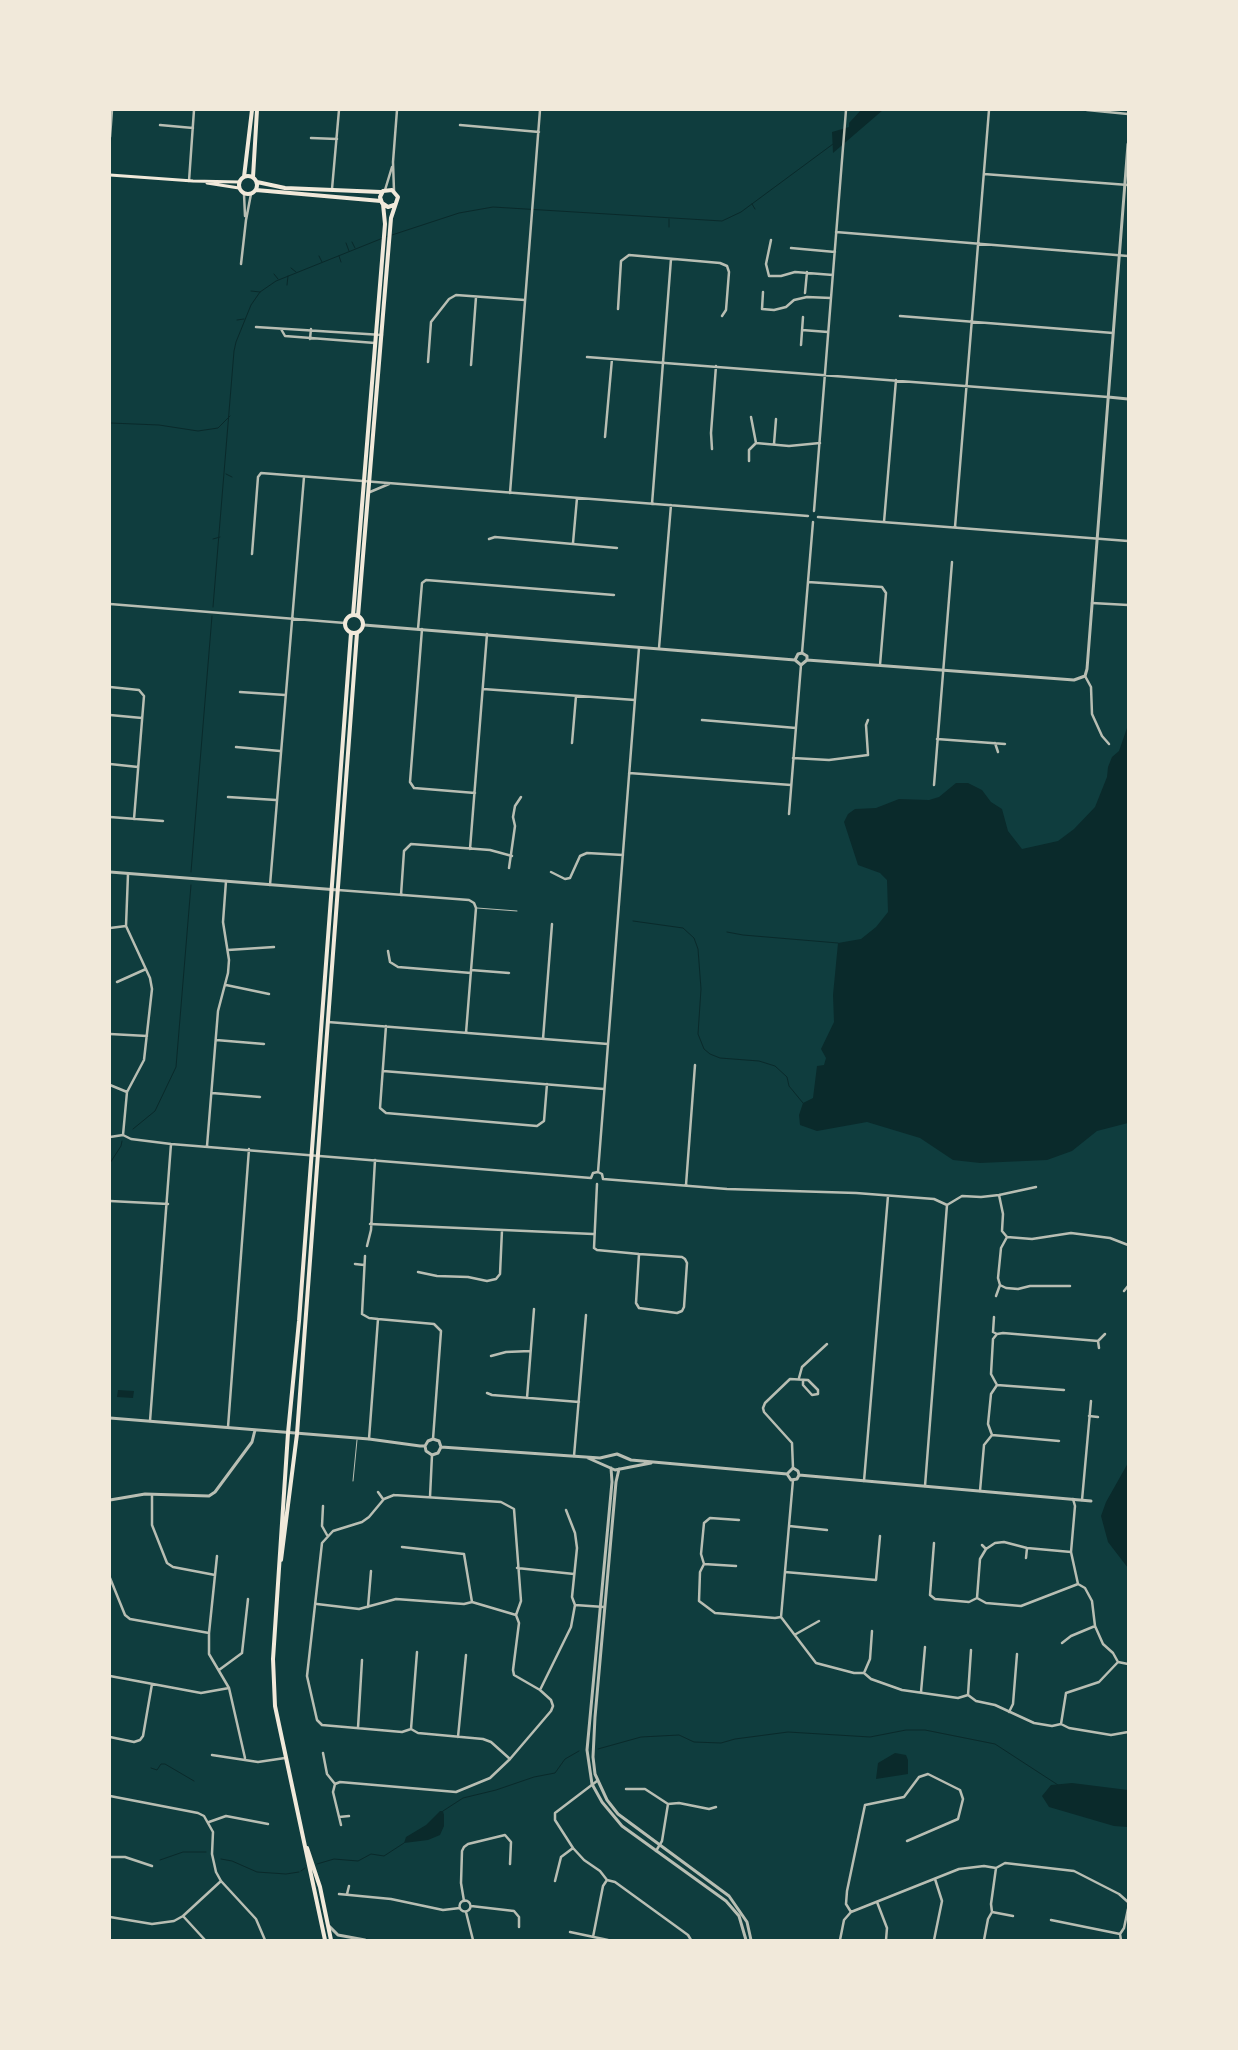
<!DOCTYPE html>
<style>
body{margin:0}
#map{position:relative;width:1238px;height:2050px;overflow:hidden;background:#0f3d3e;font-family:"Fira Sans",sans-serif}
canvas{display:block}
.frame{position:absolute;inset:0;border:111px solid #f1e9da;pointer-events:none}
</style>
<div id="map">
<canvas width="1238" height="2050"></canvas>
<div class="frame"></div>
</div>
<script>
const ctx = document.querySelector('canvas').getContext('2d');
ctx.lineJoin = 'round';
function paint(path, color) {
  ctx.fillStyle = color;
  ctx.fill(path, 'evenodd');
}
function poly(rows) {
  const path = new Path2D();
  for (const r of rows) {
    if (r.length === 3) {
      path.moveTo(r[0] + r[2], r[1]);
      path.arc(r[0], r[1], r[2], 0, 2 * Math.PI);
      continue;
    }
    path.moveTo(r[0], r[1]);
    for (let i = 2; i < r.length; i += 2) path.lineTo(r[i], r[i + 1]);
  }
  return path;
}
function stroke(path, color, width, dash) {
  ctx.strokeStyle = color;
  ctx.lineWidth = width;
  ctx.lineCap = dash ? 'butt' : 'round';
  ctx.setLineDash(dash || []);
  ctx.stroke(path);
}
paint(poly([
 [861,110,883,110,833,153,832,132,849,127,849,123],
 [1128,725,1128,1123,1097,1131,1072,1151,1047,1160,980,1163,953,1160,920,1138,867,1122,817,1131,800,1125,799,1115,803,1103,813,1098,817,1066,824,1065,826,1058,821,1049,834,1022,833,995,838,943,861,939,876,927,888,912,887,880,880,873,858,865,844,822,848,814,855,809,876,808,899,799,929,800,939,797,956,783,968,783,982,790,991,802,1002,809,1008,831,1022,849,1058,841,1074,829,1095,807,1107,777,1108,767,1112,757,1119,751],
 [118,1390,134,1391,133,1398,117,1397],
 [1128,1463,1128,1568,1108,1542,1101,1516,1106,1502],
 [895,1753,906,1755,908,1760,908,1774,876,1779,878,1763],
 [1072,1783,1128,1790,1128,1827,1114,1826,1049,1807,1042,1796,1051,1785],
 [440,1811,443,1811,444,1815,444,1826,440,1835,428,1840,404,1843,406,1837,426,1825]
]), '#0a2a2b');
stroke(poly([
 [752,204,755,209],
 [669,227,669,219],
 [392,235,459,213,493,207,722,221,741,212,833,144],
 [352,242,355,248],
 [346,243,349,251],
 [319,256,322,262],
 [339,256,341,262],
 [291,268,296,272],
 [274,274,278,279],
 [287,285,288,276],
 [251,291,260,292],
 [237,320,244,319],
 [110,423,159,425,198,431,218,428,230,416],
 [226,474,232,477],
 [213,539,220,537],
 [213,607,234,351,236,342,251,305,260,292,276,281,388,236],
 [191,872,212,616],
 [633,921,683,928,694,938,698,949,701,989,698,1034,704,1049,710,1054,720,1058,759,1061,775,1066,787,1077,789,1086,803,1103],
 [727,932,743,935,838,943],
 [133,1129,155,1111,176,1067,191,885],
 [110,1163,121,1146,122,1141],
 [598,1749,641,1737,679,1735,694,1742,721,1743,735,1739,788,1732,870,1737,906,1730,925,1730,995,1744,1058,1785],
 [151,1768,157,1770,161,1764,165,1764,194,1781],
 [443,1811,463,1798,496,1790,534,1777,555,1773,565,1759,579,1751],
 [221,1859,232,1861,257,1872,286,1874,299,1872],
 [160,1860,183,1852,206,1852],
 [317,1864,334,1859,358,1861,371,1854,384,1856,404,1843],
 [301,1871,305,1868]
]), '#0a2a2b', 1);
stroke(poly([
 [477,908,517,911],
 [353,1481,357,1440]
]), '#b8beb3', 1);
stroke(poly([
 [1087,110,1128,114],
 [160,125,193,128],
 [460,125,539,132],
 [110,137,112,110],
 [311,138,337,139],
 [984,174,1128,185],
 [189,181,194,110],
 [332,189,339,110],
 [385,190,392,167],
 [394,191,393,162,397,110],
 [244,194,245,216],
 [836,232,1128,256],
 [771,240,766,264,769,276,781,276,795,272,833,275],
 [791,248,835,252],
 [241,264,246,220,251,194],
 [763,292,762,309,774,310,786,307,794,300,807,297,831,298],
 [805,293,807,272],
 [618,309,621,261,629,255,720,263,727,266,729,272,726,310,722,316],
 [900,316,1113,333],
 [256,327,382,335],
 [281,329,285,336,375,343],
 [802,330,828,332],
 [310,339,311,329],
 [801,345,803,317],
 [587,357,1108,397],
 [428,362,431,322,449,299,456,295,525,300],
 [471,365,476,297],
 [751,417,756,443],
 [605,437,612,359],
 [774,444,776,419],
 [712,449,711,433,716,366],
 [749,461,749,450,756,443,789,446,820,443],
 [370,492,389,484],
 [510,493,540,110],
 [652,504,671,259],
 [814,511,846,110],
 [818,517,1128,541],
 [884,522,896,380],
 [955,527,989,110],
 [489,539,495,537,617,548],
 [573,543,577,498],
 [252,554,258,477,261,473,808,516],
 [808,582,882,587,886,593,880,665],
 [1092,603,1128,605],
 [110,604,345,623],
 [418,629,422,583,426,580,614,595],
 [422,629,410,782,414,788,475,793],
 [659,648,671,505],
 [802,653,813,522],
 [1085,676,1091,687,1092,714,1102,736,1109,744],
 [110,687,139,690,144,696,134,819],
 [483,689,635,700],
 [240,692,285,695],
 [110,715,142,718],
 [702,720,796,728],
 [937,739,1005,744],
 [572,743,576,696],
 [995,743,998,752],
 [236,747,280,751],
 [793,758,829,760,868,755,866,725,868,720],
 [110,764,138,767],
 [629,773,791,785],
 [934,785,952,562],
 [228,797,276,800],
 [789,814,801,665],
 [110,817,163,821],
 [470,849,487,634],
 [509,868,515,826,513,817,515,806,521,797],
 [551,872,565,879,570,878,580,856,587,853,623,855],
 [270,885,304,477],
 [338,890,469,900,474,903,476,908,466,1033],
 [401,895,404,851,411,844,490,850,512,856],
 [110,928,126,926],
 [228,950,274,947],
 [388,951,390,962,398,967,471,973],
 [471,970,509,973],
 [117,982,146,969],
 [226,985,269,994],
 [328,1022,608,1044],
 [386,1026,380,1108,386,1113,537,1126,544,1121,547,1084],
 [110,1034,147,1036],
 [543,1039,552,924],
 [216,1040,264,1044],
 [383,1071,604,1089],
 [110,1085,127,1092],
 [212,1093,260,1097],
 [123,1135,127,1092,144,1060,152,989,150,978,126,926,128,874],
 [110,1137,123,1135,131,1139,171,1144,591,1178],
 [207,1146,218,1011,228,973,229,960,223,922,226,881],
 [598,1172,639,648],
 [598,1172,602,1174,603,1179],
 [591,1178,593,1173,598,1172],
 [603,1179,727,1189,856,1193,934,1199,947,1205],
 [597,1184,594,1248,597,1250,639,1254,682,1257,685,1259,687,1263,684,1307,682,1311,677,1313,639,1308,636,1303,639,1254],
 [686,1185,695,1065],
 [999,1195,1003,1214,1002,1231,1007,1237,1001,1248,998,1278,1000,1285,1006,1288,1018,1289,1030,1286,1070,1286],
 [110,1201,168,1204],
 [947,1205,962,1196,981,1197,999,1195,1036,1187],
 [370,1224,593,1234],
 [1007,1237,1032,1239,1071,1233,1110,1238,1128,1245],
 [367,1246,371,1230,375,1160],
 [365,1256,362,1314,369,1318,378,1319,369,1439],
 [355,1264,364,1265],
 [418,1272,437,1276,468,1277,487,1281,496,1279,500,1274,502,1230],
 [1124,1291,1128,1286],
 [996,1296,1000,1285],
 [994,1317,993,1332,997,1334],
 [378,1319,434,1324,441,1331,433,1439],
 [1099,1348,1098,1341,1105,1334],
 [491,1356,506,1352,530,1351],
 [799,1378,802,1367,827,1344],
 [997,1385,1064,1390],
 [487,1393,492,1395,579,1402],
 [527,1398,534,1309],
 [1089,1416,1098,1417],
 [150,1421,171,1144],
 [228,1427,249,1149],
 [992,1435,1059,1441],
 [574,1456,586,1315],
 [793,1468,792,1443,764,1412,763,1408,765,1403,790,1379,808,1380,818,1390,818,1394,812,1395,803,1385,803,1381],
 [793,1480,781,1617,816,1663,854,1673,864,1673,871,1679,902,1690,958,1698,968,1695,976,1701,995,1705,1034,1723,1052,1726,1061,1724,1069,1728,1111,1735,1128,1732],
 [864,1481,888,1196],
 [925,1486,947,1205],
 [980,1491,984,1445,992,1435,988,1424,991,1394,997,1385,991,1374,993,1339,997,1334,1003,1333,1098,1341],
 [378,1492,383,1499],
 [152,1495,152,1525,167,1563,173,1567,215,1575],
 [394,1495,501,1502,514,1509,521,1601,516,1615,519,1623,513,1670,514,1675,540,1690,551,1700,553,1706,551,1711,510,1759,491,1742,483,1739,418,1733,411,1729,402,1732,322,1725,317,1720,307,1676,322,1543,333,1531,362,1522,369,1517,384,1499,394,1495],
 [430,1497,432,1455],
 [1073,1499,1075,1506,1071,1552,1078,1584,1085,1588,1092,1601,1095,1626,1103,1644,1113,1653,1118,1662,1128,1664],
 [1082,1500,1091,1401],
 [323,1506,322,1526,327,1535],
 [739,1520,710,1518,704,1523,701,1554,704,1564,700,1572,699,1601,715,1613,775,1618,781,1617],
 [789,1526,827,1530],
 [934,1543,930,1595,935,1599,969,1602,977,1598,986,1603,1021,1606,1078,1584],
 [982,1545,986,1549],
 [402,1547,464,1554,472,1602],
 [1026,1558,1027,1548],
 [704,1564,736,1566],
 [517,1568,574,1574],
 [785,1572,876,1580,880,1536],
 [110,1578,125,1615,130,1619,209,1633,209,1654,229,1688,245,1758],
 [977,1598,980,1559,986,1549,995,1543,1004,1542,1027,1548,1071,1552],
 [317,1604,359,1609,396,1599,464,1604,472,1602,516,1615],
 [575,1605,604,1607],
 [368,1607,371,1571],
 [209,1633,217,1556],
 [796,1634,819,1621],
 [1062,1643,1071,1636,1095,1626],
 [219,1670,242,1653,248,1599],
 [864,1673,870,1659,872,1631],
 [110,1676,201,1693,229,1688],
 [540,1690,571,1627,575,1605,572,1597,577,1548,575,1533,566,1510],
 [921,1692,925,1647],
 [968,1695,971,1650],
 [1009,1712,1013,1704,1017,1654],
 [1061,1724,1066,1693,1099,1682,1118,1662],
 [358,1728,362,1660],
 [411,1729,417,1652],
 [110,1737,134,1742,140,1740,143,1736,152,1684],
 [458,1737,466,1655],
 [323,1753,327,1774,335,1784,333,1792,341,1825],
 [212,1755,258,1762,285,1758],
 [597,1781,555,1813,555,1820,573,1848,584,1860,600,1871,607,1880,615,1882,688,1935,691,1940],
 [335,1784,340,1782,456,1792,490,1778,510,1759],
 [626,1789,645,1789,668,1804,679,1803,709,1809,716,1807],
 [110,1796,198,1813,204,1816,213,1832,212,1854,216,1872,221,1881,256,1919,265,1940],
 [339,1817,349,1816],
 [209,1822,226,1816,268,1824],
 [656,1851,662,1841,668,1804],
 [110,1857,125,1857,152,1866],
 [555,1881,561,1857,573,1848],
 [339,1894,391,1899,443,1910,460,1908],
 [347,1894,349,1886],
 [465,1906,5.5],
 [464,1901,461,1883,462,1851,464,1847,468,1844,505,1835,511,1842,510,1864],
 [877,1902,887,1928,886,1940],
 [471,1906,514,1911,519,1917,519,1927],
 [466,1912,473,1940],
 [851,1912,846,1904,847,1891,865,1805,904,1797,919,1777,928,1774,960,1790,963,1799,958,1819,907,1841],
 [992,1912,1013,1916],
 [183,1916,205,1940],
 [110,1917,152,1924,174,1921,183,1916,221,1881],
 [1051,1920,1120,1934],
 [570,1932,608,1940],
 [593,1937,603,1886,607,1880],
 [840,1940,844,1920,851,1912,959,1869,984,1866,996,1868,1005,1863,1074,1871,1119,1894,1128,1902],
 [934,1940,942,1901,935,1879],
 [984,1940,988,1919,992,1912,991,1904,996,1868],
 [1121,1940,1120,1934,1124,1928,1128,1909]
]), '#b8beb3', 2.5);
stroke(poly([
 [1108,397,1128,399],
 [364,625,795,660],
 [795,660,798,654,802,653,807,656,807,660],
 [795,660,801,665,807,660],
 [807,660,1074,680,1085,676,1087,669,1128,144],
 [110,872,338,890],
 [110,1418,369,1439,420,1446,425,1446,428,1441,433,1439,439,1441,441,1447],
 [425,1446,426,1451,432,1455,438,1453,441,1447],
 [441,1447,600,1458,617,1454,631,1460,787,1474],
 [588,1458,615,1470,651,1463],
 [611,1468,612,1482,587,1750,592,1784,602,1802,622,1826,726,1901,739,1916,746,1940],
 [619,1469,616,1482,595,1717,593,1757,595,1774,607,1800,618,1814,729,1896,747,1922,751,1940],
 [787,1474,793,1468,798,1471,799,1475],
 [787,1474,791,1480,797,1479,799,1475],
 [799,1475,1091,1501],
 [110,1500,145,1494,209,1496,215,1492,252,1442,255,1430],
 [329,1926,338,1935,365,1940]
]), '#b8beb3', 3);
stroke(poly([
 [110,175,193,181,239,182],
 [207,183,239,188]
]), '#f1e9da', 3);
stroke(poly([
 [248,185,9],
 [244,177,252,110],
 [253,177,257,110],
 [257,182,285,188,381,192],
 [256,190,381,201],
 [354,624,9],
 [353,615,385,224,383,204],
 [358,616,391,218,398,197,392,190,383,191,380,197,382,203,388,207,394,205],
 [281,1560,297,1434,357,633],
 [307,1848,320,1887,331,1940],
 [325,1940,275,1706,273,1659,288,1433,299,1321,351,633]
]), '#f1e9da', 4);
</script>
